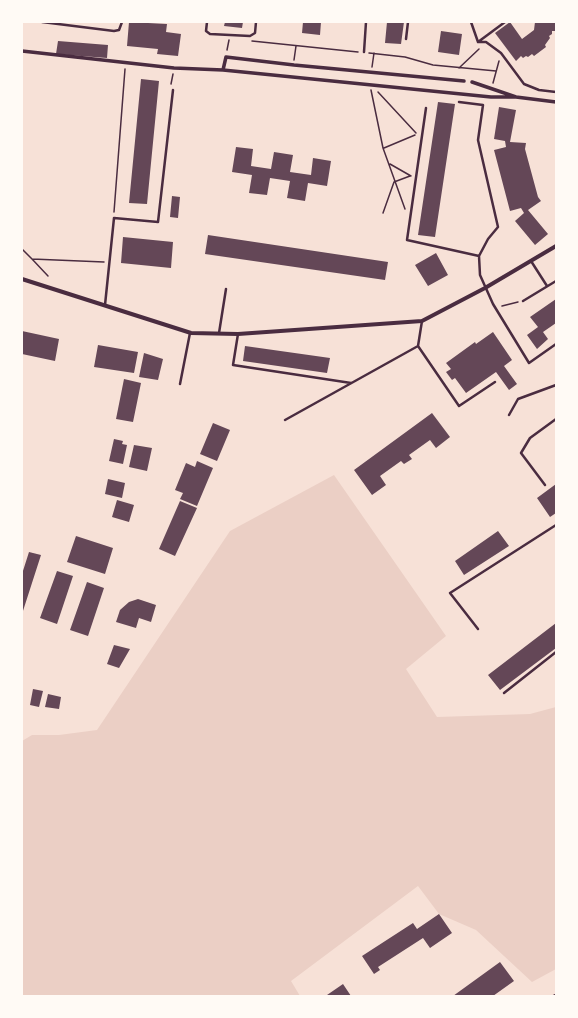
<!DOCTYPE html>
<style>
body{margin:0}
#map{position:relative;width:578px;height:1018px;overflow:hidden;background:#f7e1d7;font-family:"Work Sans",sans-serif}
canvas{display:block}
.frame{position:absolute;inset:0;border:23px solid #fffaf5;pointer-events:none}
</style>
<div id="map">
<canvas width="578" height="1018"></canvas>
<div class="frame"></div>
</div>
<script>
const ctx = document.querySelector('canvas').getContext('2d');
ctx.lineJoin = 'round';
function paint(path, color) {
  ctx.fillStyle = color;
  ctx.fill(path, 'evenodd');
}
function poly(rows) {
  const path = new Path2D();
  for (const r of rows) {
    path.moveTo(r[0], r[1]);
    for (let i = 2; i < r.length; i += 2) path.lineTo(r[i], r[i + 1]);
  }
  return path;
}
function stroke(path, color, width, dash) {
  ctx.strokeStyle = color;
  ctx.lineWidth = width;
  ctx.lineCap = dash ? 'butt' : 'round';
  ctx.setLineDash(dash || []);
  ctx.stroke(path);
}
paint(poly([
 [334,475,446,636,406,669,437,717,530,714,556,707,556,969,532,982,476,930,439,914,418,886,291,981,300,996,22,996,22,741,32,735,59,735,97,730,230,531]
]), '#ebcfc5');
paint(poly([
 [129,22,167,24,166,32,181,34,178,56,157,54,158,49,127,46],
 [225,22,243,22,242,28,224,26],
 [303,22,321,22,320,35,302,33],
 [387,22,404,22,401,44,385,43],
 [510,22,522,39,534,30,535,22,556,22,555,31,552,31,552,34,549,36,550,38,545,45,546,47,534,56,532,54,528,57,526,56,523,58,521,56,516,61,495,33],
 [441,31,462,34,459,55,438,52],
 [58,41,108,45,107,58,56,54],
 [141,79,159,81,147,204,129,203],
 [438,102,455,104,435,237,418,235],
 [499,107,516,110,510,142,526,143,525,149,538,197,541,201,528,210,548,234,535,245,515,221,524,213,521,208,510,211,494,150,506,147,505,141,494,139],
 [236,147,253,149,251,166,271,169,274,152,293,155,290,172,311,175,313,158,331,161,327,186,308,183,305,201,287,198,290,181,270,178,267,195,249,193,252,175,232,172],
 [172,196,180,197,178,218,170,217],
 [208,235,388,262,385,280,205,254],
 [123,237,173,242,171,268,121,263],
 [436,253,448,275,428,286,415,265],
 [556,299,556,323,543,332,548,339,537,349,527,335,538,327,530,317],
 [22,331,59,339,55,361,22,354],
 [493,332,512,360,504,366,517,384,509,390,496,372,466,393,455,378,452,380,446,372,451,369,446,363,475,342,476,344],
 [98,345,138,352,134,373,94,367],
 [245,346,330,358,327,373,243,361],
 [144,353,163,359,158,380,139,377],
 [124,379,141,383,133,422,116,419],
 [432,413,450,437,436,448,430,440,409,455,412,459,404,464,401,461,380,476,386,485,372,495,354,470],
 [213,423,230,430,217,461,200,454],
 [114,439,123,441,122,444,127,445,123,464,109,461],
 [134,445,152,448,147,471,129,467],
 [197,461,213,468,197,506,180,499,183,493,175,490,186,463,195,467],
 [108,479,125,483,122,498,105,494],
 [556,484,556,513,550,517,537,498],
 [117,500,134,505,129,522,112,517],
 [180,501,197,508,175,556,159,549],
 [498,531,509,546,464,575,455,561],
 [76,536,113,548,105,574,67,562],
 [29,552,41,555,22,614,22,574],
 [57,571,73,576,57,624,40,618],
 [87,582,104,588,88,636,70,630],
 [138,599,156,605,151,622,139,618,136,628,116,622,120,610,129,602],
 [556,623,556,648,500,690,488,675],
 [114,645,130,649,119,668,107,664],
 [33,689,43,691,39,707,30,705],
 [48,694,61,697,59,709,45,707],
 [439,914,452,933,430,948,423,938,378,967,380,970,374,974,362,956,413,923,417,929],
 [500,962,514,981,493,996,453,996],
 [343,984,351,996,327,996,327,995]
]), '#644757');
stroke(poly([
 [252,41,358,52],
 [227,50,229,40],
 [369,53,405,57,433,65,496,71],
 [294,60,296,46],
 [372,67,374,53],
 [459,68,479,49],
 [493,83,499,61],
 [171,84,173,74],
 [371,90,383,148,405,209],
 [378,92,416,133],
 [384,148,415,135],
 [390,164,411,176],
 [114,212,125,69],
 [383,213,394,182,410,176],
 [22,249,32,259,104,262],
 [32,259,48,276],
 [502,306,518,302]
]), '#4a2c40', 1.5);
stroke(poly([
 [42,22,114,31,119,30,122,22],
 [207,22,206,31,210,34,250,36,255,33,256,22],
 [471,22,478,42,486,42,501,53,524,84,539,90,556,92],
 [406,39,408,22],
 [478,42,505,22],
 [364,52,366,22],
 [459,102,483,105,478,140,498,227,488,239,479,256,480,275,493,304,529,363,556,344],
 [426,108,407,240,479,256],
 [531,261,547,286],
 [523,301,556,281],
 [105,305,114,218,158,222,173,90],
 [219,333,226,289],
 [238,334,233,365,351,383],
 [418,346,459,406,495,382],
 [180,384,190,333],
 [509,415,518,399,556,385],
 [285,420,418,346,422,321],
 [545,485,521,453,530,438,556,419],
 [478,629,450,593,556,525],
 [504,693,556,652]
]), '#4a2c40', 2.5);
stroke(poly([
 [22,51,174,68,223,70,226,57,294,65,464,81],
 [223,70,491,97,516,97],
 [472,82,516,97,556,102]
]), '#4a2c40', 3.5);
stroke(poly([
 [22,279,191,333,238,334,422,321,485,288,556,246],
 [555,996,556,996]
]), '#4a2c40', 4);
</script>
